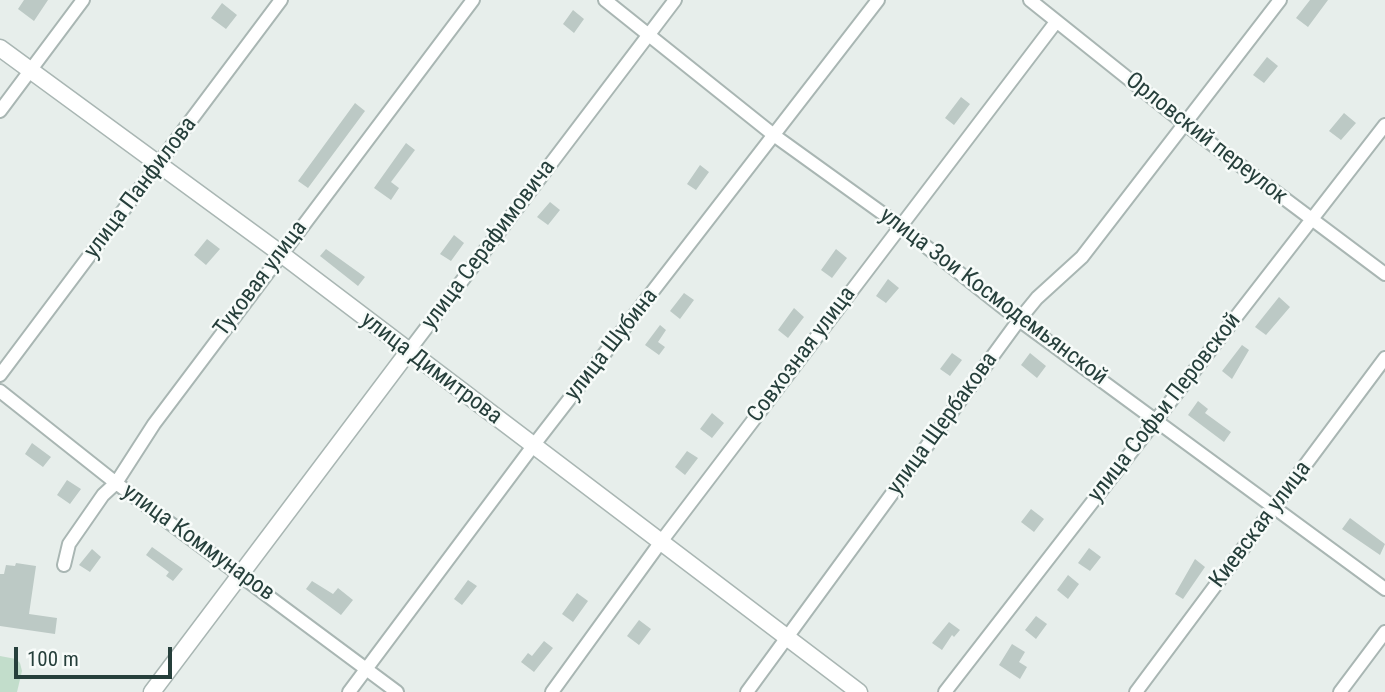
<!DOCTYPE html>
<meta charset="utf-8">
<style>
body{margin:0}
#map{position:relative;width:1385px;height:692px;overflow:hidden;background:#e7eeeb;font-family:"Roboto Condensed",sans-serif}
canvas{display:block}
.scale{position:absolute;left:14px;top:647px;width:158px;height:32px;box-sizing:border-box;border:4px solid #263f3b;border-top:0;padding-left:9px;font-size:21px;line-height:24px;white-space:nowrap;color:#263f3b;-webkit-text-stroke:5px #f7fbf9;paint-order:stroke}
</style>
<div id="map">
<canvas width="1385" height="692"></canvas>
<div class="scale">100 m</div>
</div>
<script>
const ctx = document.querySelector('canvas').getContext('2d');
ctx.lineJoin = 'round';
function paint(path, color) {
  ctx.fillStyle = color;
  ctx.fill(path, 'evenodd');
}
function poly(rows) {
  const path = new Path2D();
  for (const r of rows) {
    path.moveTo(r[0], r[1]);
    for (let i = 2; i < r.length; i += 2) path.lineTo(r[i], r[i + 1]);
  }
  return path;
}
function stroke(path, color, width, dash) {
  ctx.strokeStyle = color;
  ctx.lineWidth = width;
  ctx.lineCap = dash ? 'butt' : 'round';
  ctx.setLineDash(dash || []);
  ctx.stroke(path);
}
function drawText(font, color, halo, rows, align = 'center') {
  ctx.font = font + ' "Roboto Condensed",sans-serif';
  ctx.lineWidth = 5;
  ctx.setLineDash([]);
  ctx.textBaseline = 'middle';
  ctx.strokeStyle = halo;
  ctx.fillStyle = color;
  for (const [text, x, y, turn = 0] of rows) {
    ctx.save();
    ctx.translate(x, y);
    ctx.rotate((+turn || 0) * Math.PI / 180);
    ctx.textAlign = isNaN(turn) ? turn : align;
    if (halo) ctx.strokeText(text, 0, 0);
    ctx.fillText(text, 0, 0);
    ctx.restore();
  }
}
paint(poly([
 [0,656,16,659,20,663,22,671,17,692,0,692]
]), '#c2ddcb');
paint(poly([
 [24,0,48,0,34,21,18,9],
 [1310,0,1328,0,1308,27,1296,18],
 [222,3,237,15,226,29,211,18],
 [573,10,584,19,574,33,563,24],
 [1267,57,1278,66,1264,83,1253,75],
 [961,97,970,104,954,125,945,118],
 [355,103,365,111,308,188,298,181],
 [1344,113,1356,123,1341,140,1329,131],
 [406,143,415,150,391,182,399,188,391,200,374,188],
 [700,165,709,172,696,190,687,184],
 [550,202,560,210,548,225,537,217],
 [454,235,464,243,451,261,440,254],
 [207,239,220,249,206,265,194,255],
 [326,249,365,277,358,286,320,256],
 [836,249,847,258,832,278,821,270],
 [888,279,899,288,886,303,876,296],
 [684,293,694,300,680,319,670,311],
 [1279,297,1290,307,1266,335,1255,327],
 [794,308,804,317,788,338,778,330],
 [660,325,666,330,658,342,665,347,659,355,645,345],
 [1242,345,1249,350,1232,379,1222,371],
 [952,353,962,360,950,376,940,369],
 [1030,353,1046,366,1037,378,1021,365],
 [1198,401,1208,409,1205,413,1231,432,1224,442,1188,415],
 [712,413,724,423,712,438,700,429],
 [32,443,51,457,43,467,25,454],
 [687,451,698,458,685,475,675,467],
 [67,480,81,489,70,504,57,495],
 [1031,509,1044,519,1034,532,1021,522],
 [1350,518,1385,544,1380,555,1342,529],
 [152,547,183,569,173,581,166,576,169,572,146,555],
 [1089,548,1101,557,1090,571,1078,563],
 [92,549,101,557,90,572,79,565],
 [1195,559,1205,567,1183,599,1175,594],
 [16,563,36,566,29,614,57,618,55,634,0,626,0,574,4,574,6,565,15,566],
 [1068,575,1079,584,1068,599,1057,590],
 [468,580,477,586,462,605,454,599],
 [312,581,333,594,338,588,353,600,341,615,306,589],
 [577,593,588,601,573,622,562,614],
 [1036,616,1047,624,1036,639,1025,630],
 [639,620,651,629,639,645,627,636],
 [949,622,960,630,954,637,952,635,942,650,932,643],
 [544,641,553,648,534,672,521,662,528,653,532,656],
 [1012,644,1025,652,1019,662,1027,667,1020,679,999,665]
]), '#bcc9c5');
const minor = poly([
 [605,0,775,136,900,226,1019,320,1385,589],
 [1030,0,1185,124,1385,274],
 [0,111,83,0],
 [408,352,675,0],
 [0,375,281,0],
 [0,391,116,483,397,692],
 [64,565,69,544,103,495,116,483,154,424,473,0],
 [349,692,533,446,878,0],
 [552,692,660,543,1056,22],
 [747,692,1019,320,1037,298,1082,257,1280,0],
 [945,692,1385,125],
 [1136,692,1385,358],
 [1340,692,1385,632]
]);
const tertiary = poly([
 [0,48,280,253,859,692],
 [152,692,408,352]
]);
stroke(minor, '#a9b6b3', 16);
stroke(tertiary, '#a9b6b3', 19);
stroke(minor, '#fff', 12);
stroke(tertiary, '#fff', 16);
drawText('23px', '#263f3b', '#f7fbf9', [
 ["Орловский переулок",1206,139,38],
 ["улица Панфилова",141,188,-53],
 ["улица Серафимовича",489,245,-53],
 ["Туковая улица",261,279,-53],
 ["улица Зои Космодемьянской",993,297,37],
 ["улица Шубина",612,345,-52],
 ["Совхозная улица",802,355,-53],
 ["улица Димитрова",431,369,37],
 ["улица Софьи Перовской",1165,408,-52],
 ["улица Щербакова",943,424,-54],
 ["Киевская улица",1261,525,-53],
 ["улица Коммунаров",198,543,36]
]);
</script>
